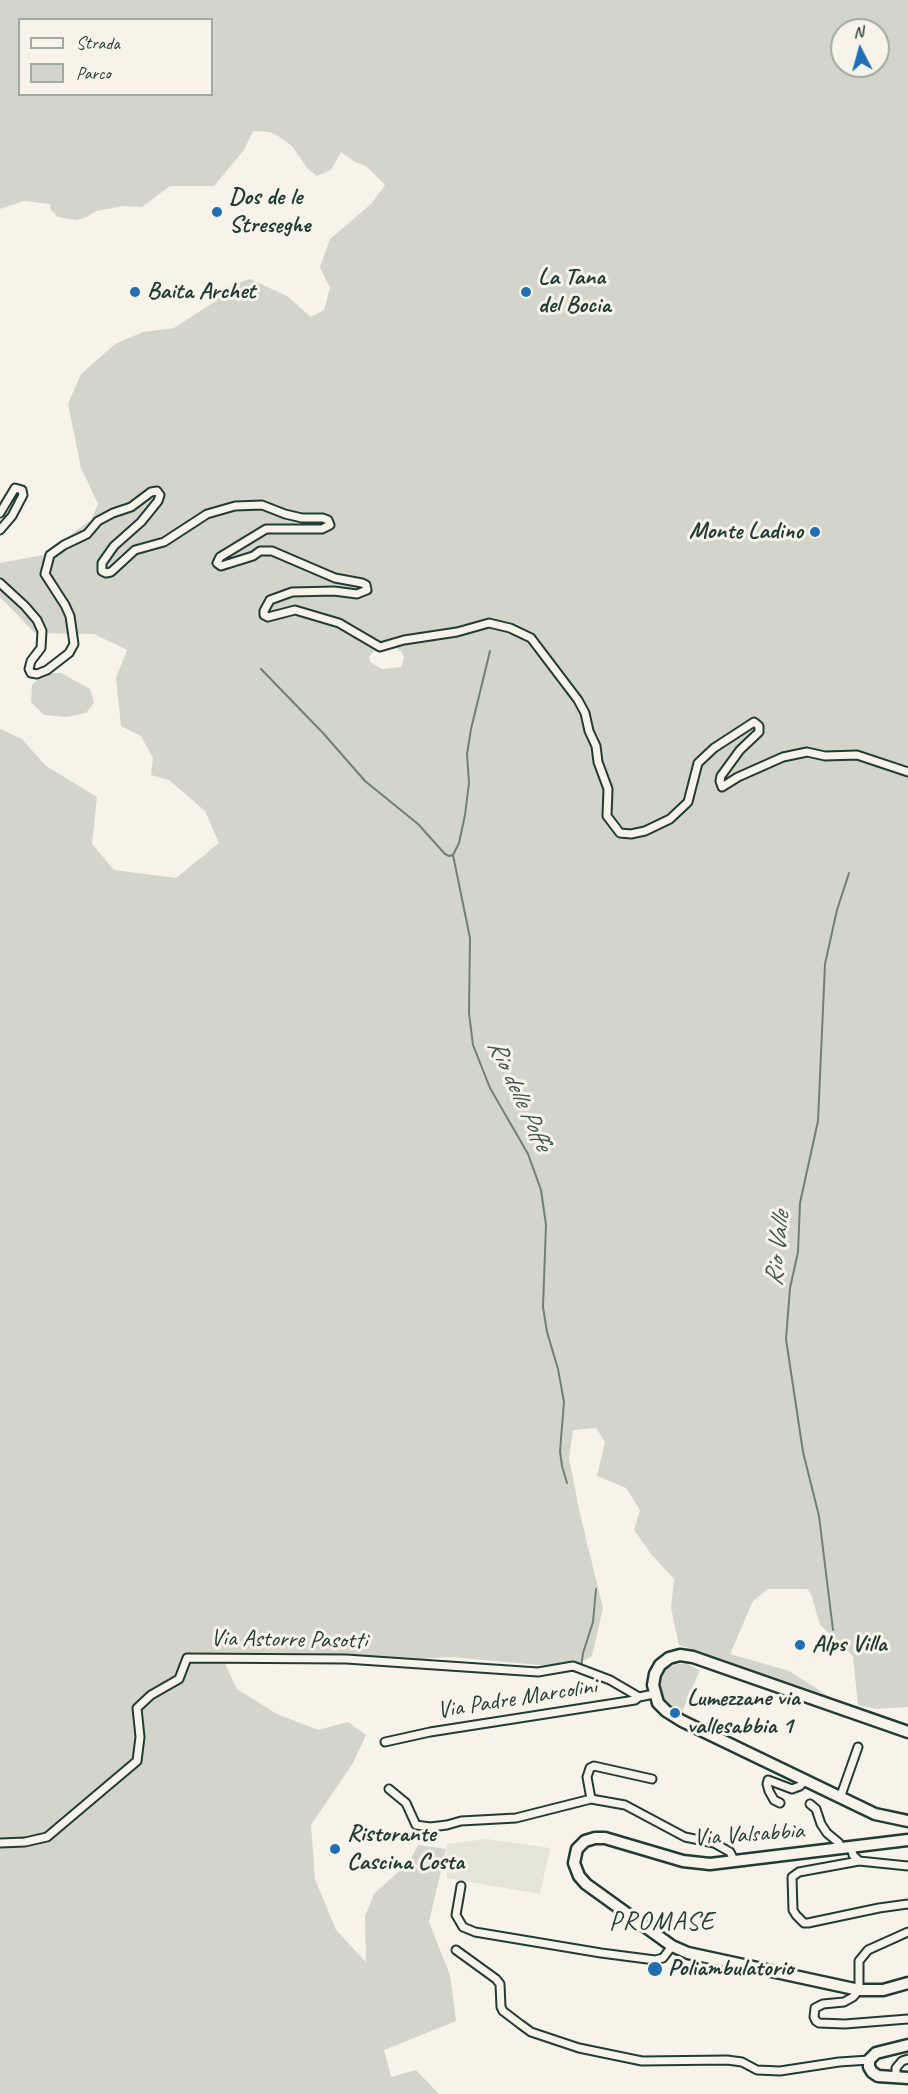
<!DOCTYPE html>
<style>
body{margin:0}
#map{position:relative;width:908px;height:2094px;overflow:hidden;background:#f7f3e8;font-family:Caveat,sans-serif}
canvas{display:block}
.legend{position:absolute;left:18px;top:18px;width:195px;height:78px;box-sizing:border-box;background:#f7f3e8;border:2px solid #a1aaa0;margin:0;padding:8px 10px;list-style:none;font-size:18px;color:#1f3d34}
.legend li{display:flex;align-items:center;gap:12px;height:30px}
.legend b{width:30px;border:2px solid #a1aaa0}
.north{position:absolute;left:830px;top:18px;width:60px;height:60px;box-sizing:border-box;background:#f7f3e8;border:2px solid #a1aaa0;border-radius:50%;rotate:354deg;font-size:16px;font-weight:700;line-height:24px;text-align:center;color:#1f3d34}
.north::after{content:'';display:block;margin:auto;width:21px;height:27px;background:#1f6fb2;clip-path:polygon(50% 0,100% 100%,50% 72%,0 100%)}
</style>
<div id="map">
<canvas width="908" height="2094"></canvas>
<ul class="legend">
<li><b style="height:8px;background:#f7f3e8"></b>Strada</li>
<li><b style="height:16px;background:#d3d5ca"></b>Parco</li>
</ul>
<div class="north">N</div>
</div>
<script>
const ctx = document.querySelector('canvas').getContext('2d');
ctx.lineJoin = 'round';
function paint(path, color) {
  ctx.fillStyle = color;
  ctx.fill(path, 'evenodd');
}
function poly(rows) {
  const path = new Path2D();
  for (const r of rows) {
    path.moveTo(r[0], r[1]);
    for (let i = 2; i < r.length; i += 2) path.lineTo(r[i], r[i + 1]);
  }
  return path;
}
function stroke(path, color, width, dash) {
  ctx.strokeStyle = color;
  ctx.lineWidth = width;
  ctx.lineCap = dash ? 'butt' : 'round';
  ctx.setLineDash(dash || []);
  ctx.stroke(path);
}
function drawText(font, color, halo, rows, align = 'center') {
  ctx.font = font + ' Caveat,sans-serif';
  ctx.lineWidth = 6;
  ctx.setLineDash([]);
  ctx.textBaseline = 'middle';
  ctx.strokeStyle = halo;
  ctx.fillStyle = color;
  for (const [text, x, y, turn = 0] of rows) {
    ctx.save();
    ctx.translate(x, y);
    ctx.rotate((+turn || 0) * Math.PI / 180);
    ctx.textAlign = isNaN(turn) ? turn : align;
    if (halo) ctx.strokeText(text, 0, 0);
    ctx.fillText(text, 0, 0);
    ctx.restore();
  }
}
paint(poly([
 [487,1839,550,1848,540,1894,447,1878,447,1844]
]), '#e5e4d9');
paint(poly([
 [0,0,908,0,908,1707,876,1709,858,1705,853,1656,820,1625,811,1594,807,1589,768,1589,753,1601,730,1654,789,1671,827,1695,679,1645,671,1608,674,1579,651,1554,634,1530,640,1510,626,1488,597,1476,605,1442,596,1428,573,1430,569,1458,580,1514,603,1608,592,1656,572,1668,451,1657,385,1661,297,1660,225,1664,237,1689,277,1714,318,1730,348,1722,366,1735,353,1763,311,1825,315,1879,336,1930,366,1962,365,1916,374,1894,409,1862,418,1845,446,1849,429,1922,450,1975,456,2021,384,2050,391,2077,416,2070,439,2094,0,2094,0,729,22,739,46,766,97,797,92,844,114,870,176,878,219,843,205,811,169,780,151,775,153,758,141,736,121,726,116,678,127,650,94,634,35,633,0,597,0,563,43,555,91,520,98,504,81,468,68,404,81,374,115,344,143,332,174,328,217,300,229,286,250,279,287,296,311,317,324,310,330,288,320,267,330,239,371,204,385,185,366,166,355,162,341,152,331,170,317,176,308,169,292,146,278,136,269,132,253,131,244,150,214,186,170,186,142,207,124,206,96,211,87,217,76,220,58,217,51,210,50,204,24,201,0,209],
 [20,20,212,20,212,94,20,94],
 [842,30,878,30,878,66,842,66],
 [390,647,396,648,402,652,404,657,401,667,382,669,370,662,369,657,373,652,383,651],
 [50,673,61,673,90,689,94,703,86,713,67,717,44,715,31,702,32,685,41,676],
 [676,1664,687,1664,700,1670,681,1714,665,1703,660,1689,661,1678,666,1669]
]), '#d3d5ca');
stroke(poly([
 [490,651,471,729,467,754,469,783,465,815,459,843,453,855,470,938,469,1013,473,1045,490,1088,528,1154,541,1190,546,1225,543,1307,547,1332,558,1369,564,1402,560,1451,562,1466,567,1483],
 [261,669,323,733,365,781,418,824,445,854,449,856,453,855],
 [833,1630,819,1516,803,1452,786,1339,790,1288,798,1252,800,1203,818,1121,825,964,837,910,849,873],
 [581,1667,583,1653,593,1622,596,1589]
]), '#6f8077', 2);
const minor = poly([
 [0,513,15,488,22,490,23,495,12,516,0,530],
 [0,583,25,606,37,620,42,631,41,648,31,661,29,669,31,673,37,674,47,670,69,653,74,644,70,616,65,605,45,574,50,555,64,545,87,534,98,521,113,513,131,507,151,492,157,491,160,495,158,501,141,522,114,546,102,563,102,571,106,573,111,572,135,550,164,542,207,514,235,506,262,505,285,514,302,518,323,518,328,520,330,525,322,529,266,529,220,557,217,563,221,566,253,556,260,551,272,551,335,578,362,583,366,585,367,590,357,594,334,591,292,592,270,600,264,611,264,615,268,617,295,610,339,623,380,647,404,640,457,632,489,623,510,628,531,638,578,700,585,713,589,731,596,746,598,762,608,789,607,816,620,833,631,834,645,831,670,819,688,802,698,763,714,748,754,722,759,726,759,732,740,750,721,776,720,781,722,787,738,777,783,757,807,752,825,756,857,755,908,772],
 [385,1742,430,1732,635,1700,639,1697,654,1694],
 [389,1789,406,1803,416,1825,430,1827,447,1825,461,1821,516,1818,591,1799,625,1805,685,1837,714,1843,730,1852,735,1862],
 [840,1798,858,1747],
 [591,1799,587,1777,590,1768,594,1766,652,1779],
 [780,1803,774,1800,769,1791,767,1784,768,1780,792,1789,800,1786,805,1780],
 [810,1804,816,1809,821,1824,827,1833,839,1843,839,1848],
 [0,1843,25,1842,47,1837,137,1761,140,1737,137,1708,151,1695,179,1679,187,1658,346,1659,538,1672,573,1666,610,1680,639,1697],
 [851,1847,853,1855,859,1861,908,1866],
 [859,1861,799,1872,792,1877,793,1910,796,1915,804,1923,808,1923,879,1908,908,1904],
 [461,1886,456,1915,463,1927,475,1932,601,1953,655,1960,663,1958,672,1946],
 [908,1932,868,1950,859,1961,859,1990,853,1997,844,2002,823,2004,815,2008,814,2017,816,2021,819,2023,845,2024,908,2019],
 [456,1950,496,1979,500,1984,501,2007,503,2011,520,2024,531,2032,579,2048,642,2061,727,2060,742,2062,757,2070,780,2071,839,2062,869,2060],
 [896,2077,896,2068,902,2061,908,2059]
]);
const secondary = poly([
 [908,1732,693,1657,680,1655,669,1658,660,1665,655,1674,653,1685,658,1703,666,1711,682,1721,875,1814,908,1821],
 [908,1840,710,1864,683,1861,605,1838,595,1838,585,1841,577,1849,574,1863,579,1876,586,1884,672,1946,688,1953,859,1990,883,1990,908,1983],
 [908,2045,876,2053,869,2060,869,2067,872,2072,878,2076,908,2078]
]);
stroke(minor, '#1f3d34', 11);
stroke(secondary, '#1f3d34', 15);
stroke(minor, '#f7f3e8', 7);
stroke(secondary, '#f7f3e8', 10);
for (const [x, y, r, color] of [
 [217,212,6,"#1f6fb2"],
 [135,292,6,"#1f6fb2"],
 [526,292,6,"#1f6fb2"],
 [815,532,6,"#1f6fb2"],
 [800,1645,6,"#1f6fb2"],
 [675,1713,6,"#1f6fb2"],
 [335,1849,6,"#1f6fb2"],
 [655,1969,8,"#1f6fb2"]
]) {
  const dot = new Path2D();
  dot.arc(x, y, r, 0, 2 * Math.PI);
  ctx.fillStyle = color;
  ctx.fill(dot);
  stroke(dot, '#f7f3e8', 2);
}
drawText('bold 24px', '#1f3d34', '#f7f3e8', [
 ["Dos de le",229,198],
 ["Streseghe",229,226],
 ["La Tana",538,278],
 ["del Bocia",538,306],
 ["Baita Archet",147,292],
 ["Monte Ladino",803,532,"right"],
 ["Alps Villa",812,1645],
 ["Lumezzane via",687,1699],
 ["vallesabbia 1",687,1727],
 ["Ristorante",347,1835],
 ["Cascina Costa",347,1863],
 ["Poliambulatorio",668,1969]
], 'left');
drawText('24px', '#1f3d34', '#f7f3e8', [
 ["Via Astorre Pasotti",289,1640,1],
 ["Via Padre Marcolini",517,1699,-9],
 ["Via Valsabbia",749,1835,-4]
]);
drawText('italic 26px', '#405950', '#f7f3e8', [
 ["Rio delle Poffe",519,1095,65],
 ["Rio Valle",778,1249,-84]
]);
ctx.letterSpacing = '1.5px';
drawText('26px', '#1f3d34', '#f7f3e8', [
 ["PROMASE",662,1922]
]);
ctx.letterSpacing = '0px';
</script>
